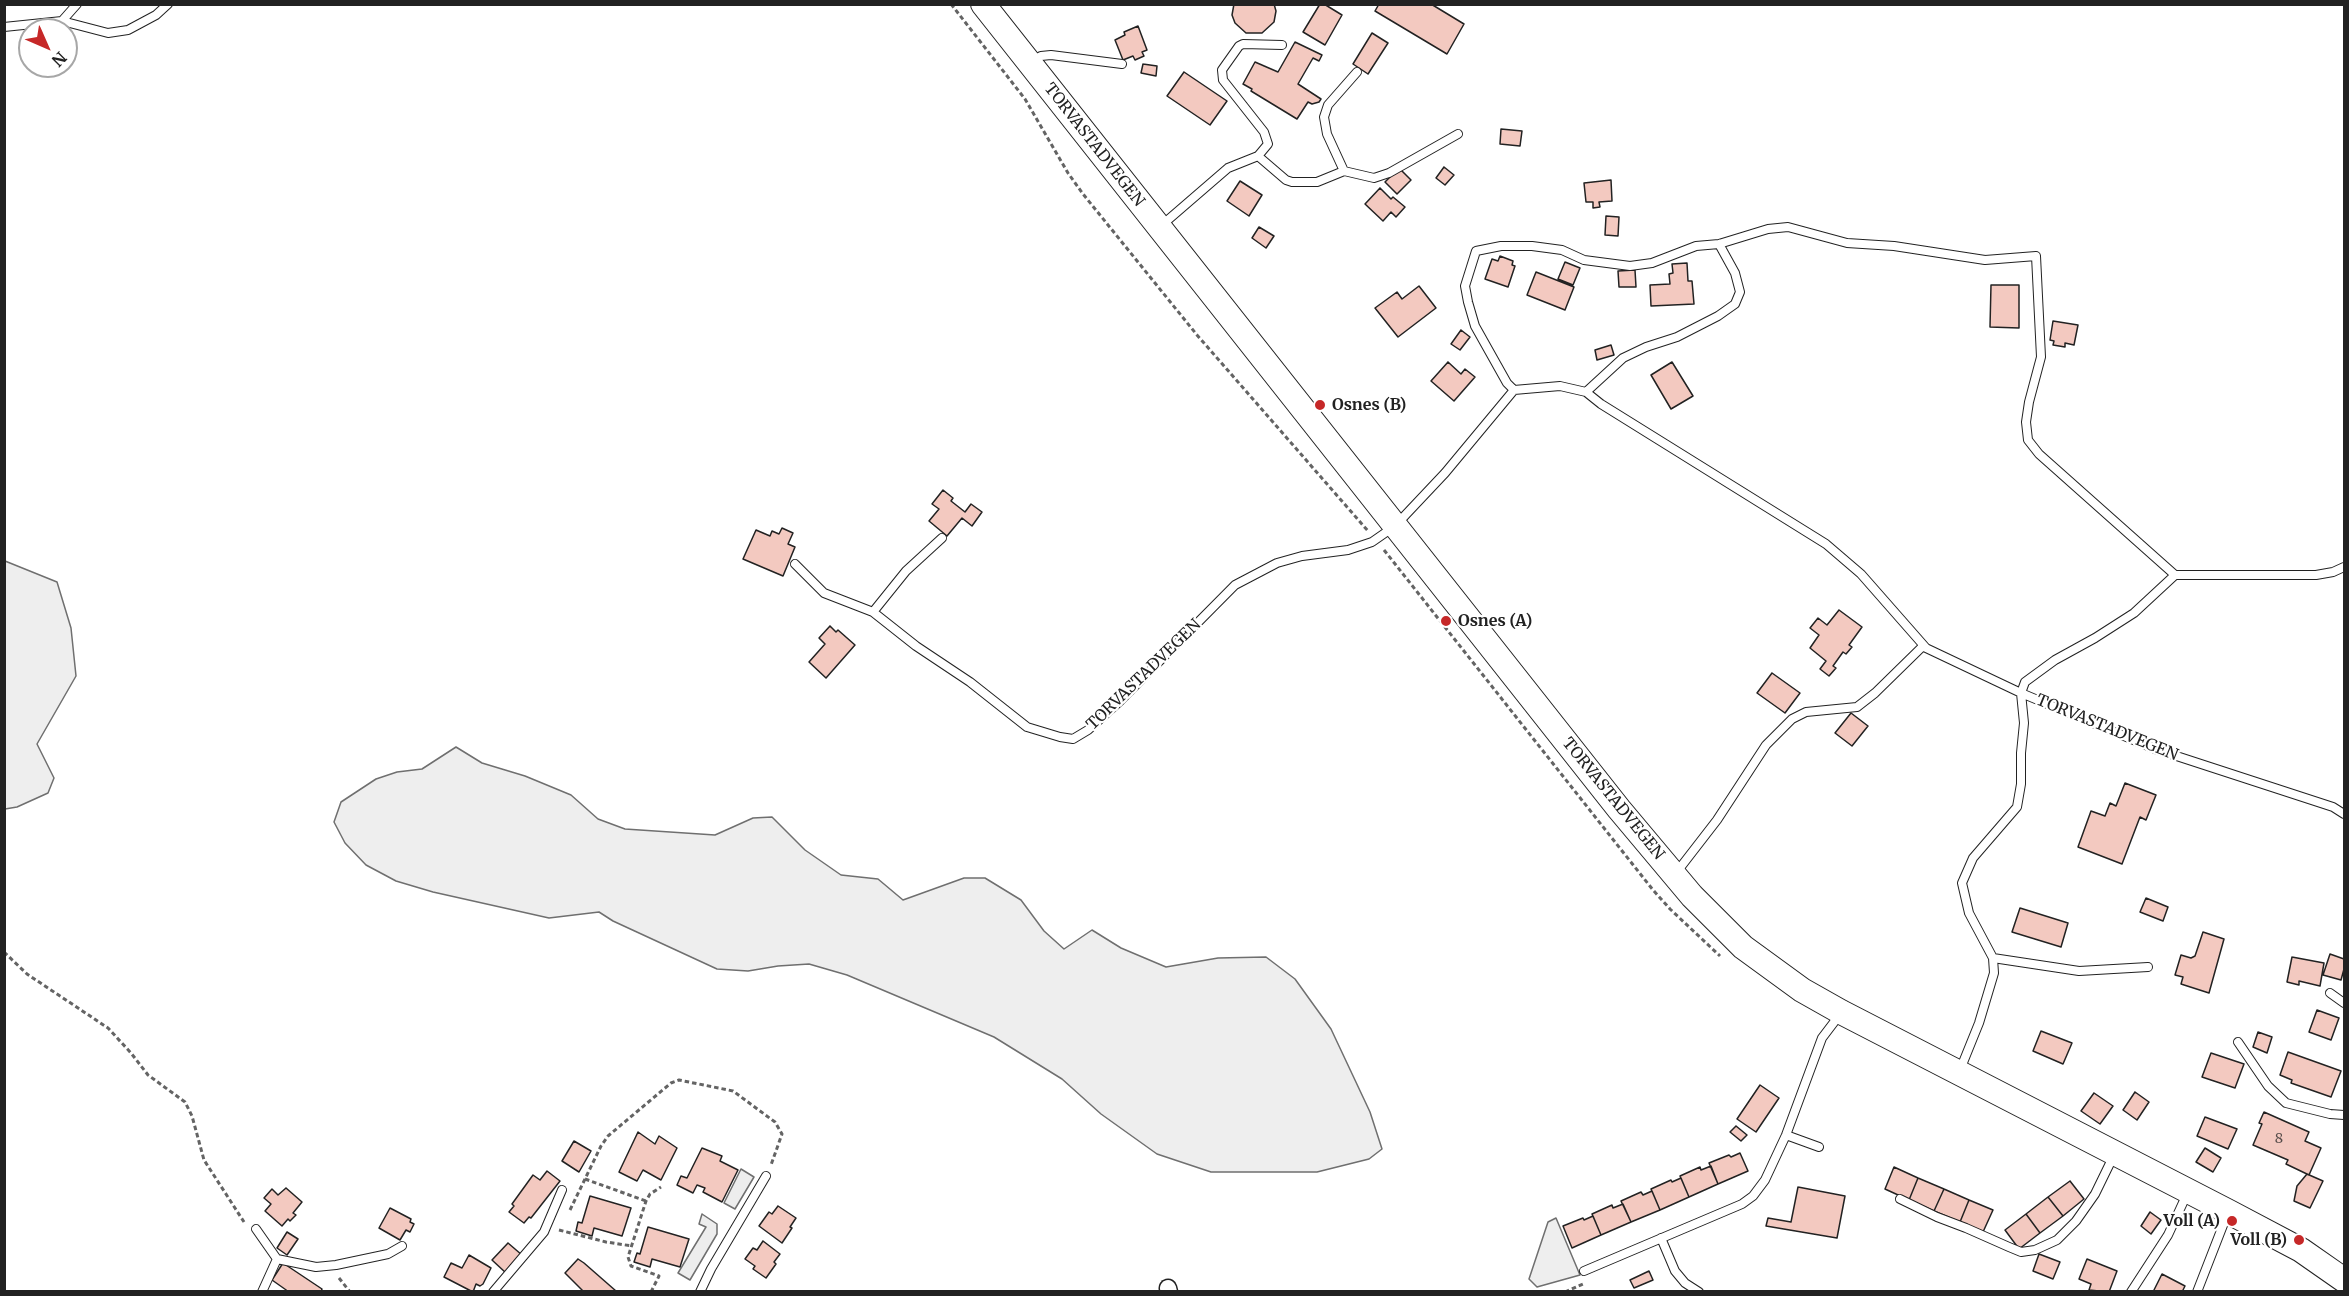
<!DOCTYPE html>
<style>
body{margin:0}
#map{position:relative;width:2349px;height:1296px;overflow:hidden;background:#fff;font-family:Merriweather,serif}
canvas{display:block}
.frame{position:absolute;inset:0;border:6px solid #222;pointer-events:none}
.north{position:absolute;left:18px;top:18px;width:60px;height:60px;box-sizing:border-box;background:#fff;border:2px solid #a7a7a7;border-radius:50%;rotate:135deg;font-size:16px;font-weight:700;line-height:24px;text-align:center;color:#222}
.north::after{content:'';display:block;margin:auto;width:21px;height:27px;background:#c62828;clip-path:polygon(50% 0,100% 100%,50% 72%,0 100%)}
</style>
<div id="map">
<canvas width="2349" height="1296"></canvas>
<div class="frame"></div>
<div class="north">N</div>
</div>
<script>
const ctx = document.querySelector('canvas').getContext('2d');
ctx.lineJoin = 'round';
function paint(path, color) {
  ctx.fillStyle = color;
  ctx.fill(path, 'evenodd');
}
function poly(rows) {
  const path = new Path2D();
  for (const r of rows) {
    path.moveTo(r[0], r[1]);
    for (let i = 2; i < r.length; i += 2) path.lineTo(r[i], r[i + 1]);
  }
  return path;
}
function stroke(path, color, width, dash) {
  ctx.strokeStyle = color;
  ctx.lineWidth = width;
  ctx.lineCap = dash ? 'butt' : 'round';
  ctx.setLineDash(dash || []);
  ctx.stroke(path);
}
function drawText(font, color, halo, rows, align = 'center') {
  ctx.font = font + ' Merriweather,serif';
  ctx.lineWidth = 4.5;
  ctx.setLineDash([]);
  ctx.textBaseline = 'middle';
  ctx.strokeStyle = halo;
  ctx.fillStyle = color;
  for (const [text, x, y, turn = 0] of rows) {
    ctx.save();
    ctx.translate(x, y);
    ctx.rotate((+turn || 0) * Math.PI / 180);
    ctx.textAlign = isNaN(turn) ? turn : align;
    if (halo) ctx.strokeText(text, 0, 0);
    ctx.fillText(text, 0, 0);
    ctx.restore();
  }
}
const green = poly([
 [5,561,57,582,71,628,76,676,37,744,54,778,48,793,17,807,5,809,5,561],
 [456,747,482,763,525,776,571,795,598,819,625,829,715,835,753,818,772,817,805,850,841,875,878,879,903,900,964,878,985,878,1021,900,1044,931,1064,949,1092,930,1121,948,1166,967,1218,958,1266,957,1295,979,1331,1029,1370,1112,1382,1149,1369,1159,1317,1172,1211,1172,1157,1154,1101,1114,1062,1079,994,1037,847,975,809,964,778,966,748,971,717,969,613,921,599,912,549,918,433,892,396,881,366,865,345,843,334,822,341,802,376,779,397,772,422,769,456,747],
 [1556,1218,1580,1275,1537,1287,1529,1279,1548,1222,1556,1218]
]);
paint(green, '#eee');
stroke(green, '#6f6f6f', 1.5);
const parking = poly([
 [741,1169,754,1177,735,1209,724,1203,741,1169],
 [702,1214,717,1224,717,1234,690,1280,678,1273,706,1227,699,1224,702,1214]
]);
paint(parking, '#ededed');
stroke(parking, '#6f6f6f', 1.5);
const building = poly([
 [1234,4,1274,4,1276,11,1274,22,1262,33,1246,33,1235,23,1232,15,1234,4],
 [1320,4,1324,4,1342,15,1325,45,1303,32,1320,4],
 [1379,4,1431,4,1464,24,1447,54,1375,11,1379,4],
 [1138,26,1147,50,1142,52,1144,56,1135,60,1133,56,1123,60,1115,40,1125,35,1124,32,1138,26],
 [1372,33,1388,43,1368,74,1353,64,1372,33],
 [1295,42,1322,55,1319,61,1313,58,1298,84,1321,99,1319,102,1312,104,1308,102,1297,119,1251,91,1252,89,1243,84,1255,62,1278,72,1295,42],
 [1143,64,1157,66,1156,76,1141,73,1143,64],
 [1184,72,1227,101,1210,125,1167,96,1184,72],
 [1501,129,1522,131,1520,146,1500,144,1501,129],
 [1444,167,1454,175,1445,185,1436,178,1444,167],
 [1399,168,1411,180,1397,194,1385,182,1399,168],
 [1611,180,1612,201,1599,202,1600,207,1593,208,1593,202,1586,202,1584,183,1611,180],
 [1240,181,1262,195,1249,216,1227,201,1240,181],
 [1380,188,1391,199,1393,197,1405,207,1396,217,1391,212,1383,221,1365,204,1380,188],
 [1606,216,1619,217,1618,236,1605,235,1606,216],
 [1259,227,1274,236,1266,248,1252,238,1259,227],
 [1500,256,1513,261,1512,265,1515,266,1508,287,1485,279,1492,259,1498,261,1500,256],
 [1565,262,1580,268,1573,285,1558,279,1565,262],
 [1687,263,1688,281,1692,281,1694,304,1651,306,1650,285,1670,284,1669,274,1673,273,1672,264,1687,263],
 [1635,270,1636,287,1619,287,1618,271,1635,270],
 [1536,272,1574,287,1565,310,1527,295,1536,272],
 [1991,285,2019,285,2019,328,1990,327,1991,285],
 [1419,286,1436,308,1398,337,1375,308,1397,292,1402,299,1419,286],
 [2053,321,2078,325,2074,345,2065,343,2065,347,2053,345,2054,341,2050,340,2053,321],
 [1461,330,1470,337,1460,350,1451,344,1461,330],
 [1611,345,1614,355,1597,360,1595,350,1611,345],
 [1448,362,1461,374,1465,369,1475,377,1454,401,1431,381,1448,362],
 [1672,362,1693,396,1671,409,1651,375,1672,362],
 [943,490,953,498,951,501,965,512,971,504,982,512,972,526,962,518,947,536,929,521,939,509,932,504,943,490],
 [782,528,793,533,788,544,795,547,783,576,743,559,756,530,770,536,772,531,779,534,782,528],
 [1839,610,1862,627,1849,645,1852,647,1846,654,1843,652,1833,666,1836,668,1829,676,1820,669,1826,661,1810,648,1819,635,1810,628,1818,618,1827,625,1839,610],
 [830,626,836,632,838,630,855,645,826,678,809,662,825,644,819,638,830,626],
 [1772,673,1800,693,1785,713,1757,693,1772,673],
 [1851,713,1868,726,1852,746,1835,733,1851,713],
 [2125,783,2156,795,2146,820,2140,817,2122,864,2078,847,2091,811,2105,816,2110,803,2116,806,2125,783],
 [2146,898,2168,907,2163,921,2140,912,2146,898],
 [2020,908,2068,923,2061,947,2012,932,2020,908],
 [2203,932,2224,939,2209,993,2181,984,2183,977,2175,975,2181,955,2191,958,2195,956,2203,932],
 [2330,954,2344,959,2344,969,2341,980,2323,975,2330,954],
 [2292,957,2324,963,2320,986,2299,981,2299,985,2287,982,2292,957],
 [2317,1010,2339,1018,2331,1040,2309,1032,2317,1010],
 [2041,1031,2072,1043,2063,1064,2033,1051,2041,1031],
 [2258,1032,2272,1037,2267,1053,2253,1047,2258,1032],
 [2288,1052,2341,1071,2331,1097,2291,1083,2292,1080,2280,1075,2288,1052],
 [2211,1053,2244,1064,2235,1088,2202,1077,2211,1053],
 [1760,1085,1779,1098,1756,1132,1737,1119,1760,1085],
 [2135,1092,2149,1102,2137,1120,2123,1110,2135,1092],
 [2094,1093,2113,1106,2100,1124,2081,1111,2094,1093],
 [2264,1112,2309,1132,2305,1141,2321,1148,2309,1175,2286,1164,2288,1160,2253,1145,2262,1124,2259,1123,2264,1112],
 [2205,1117,2237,1129,2228,1149,2197,1136,2205,1117],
 [1736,1126,1747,1135,1741,1141,1730,1132,1736,1126],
 [638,1132,655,1144,659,1136,677,1148,661,1180,643,1170,637,1181,619,1172,638,1132],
 [574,1141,591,1151,579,1172,562,1161,574,1141],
 [702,1148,722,1156,720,1161,738,1170,722,1202,703,1192,705,1188,697,1185,693,1193,677,1185,681,1176,687,1178,702,1148],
 [2205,1148,2221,1158,2213,1172,2196,1162,2205,1148],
 [1740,1153,1748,1171,1718,1184,1709,1163,1729,1155,1731,1157,1740,1153],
 [1711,1166,1718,1184,1689,1197,1680,1176,1700,1167,1701,1170,1711,1166],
 [1894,1167,1918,1178,1909,1200,1885,1189,1894,1167],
 [547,1171,560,1181,531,1218,529,1217,524,1223,509,1212,514,1206,512,1204,533,1175,540,1180,547,1171],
 [2307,1174,2323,1181,2310,1208,2294,1201,2297,1186,2307,1174],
 [1681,1178,1689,1197,1660,1210,1651,1189,1671,1180,1672,1182,1681,1178],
 [1918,1178,1944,1189,1934,1211,1909,1200,1918,1178],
 [2070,1181,2084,1199,2063,1216,2048,1197,2070,1181],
 [1798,1187,1845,1196,1837,1238,1766,1226,1768,1218,1791,1222,1798,1187],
 [286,1188,302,1202,293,1213,296,1215,290,1221,288,1219,282,1226,265,1211,271,1204,264,1198,272,1189,278,1195,286,1188],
 [1944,1189,1969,1200,1960,1222,1934,1211,1944,1189],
 [1652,1191,1660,1210,1631,1222,1621,1201,1641,1192,1643,1195,1652,1191],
 [590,1196,631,1208,622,1236,594,1228,592,1236,576,1231,578,1222,582,1223,590,1196],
 [2048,1197,2063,1216,2040,1233,2026,1214,2048,1197],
 [1969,1200,1993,1210,1983,1232,1960,1222,1969,1200],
 [1623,1204,1631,1222,1601,1235,1592,1214,1612,1205,1613,1208,1623,1204],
 [778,1206,796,1218,790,1227,792,1228,782,1243,759,1226,769,1212,772,1214,778,1206],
 [390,1208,411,1219,410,1222,414,1224,410,1232,406,1230,400,1240,379,1228,390,1208],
 [2150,1212,2161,1220,2151,1234,2141,1226,2150,1212],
 [2026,1214,2040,1233,2019,1249,2005,1230,2026,1214],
 [1593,1216,1601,1235,1572,1248,1563,1226,1583,1218,1584,1220,1593,1216],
 [648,1227,689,1239,680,1267,652,1259,650,1267,634,1262,637,1253,640,1254,648,1227],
 [287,1232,298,1239,287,1255,277,1248,287,1232],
 [763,1241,780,1254,774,1262,776,1264,766,1278,753,1269,755,1266,745,1259,753,1248,757,1250,763,1241],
 [508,1243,522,1255,506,1273,492,1260,508,1243],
 [2039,1254,2060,1262,2053,1279,2033,1271,2039,1254],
 [469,1255,491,1268,483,1284,480,1286,476,1284,473,1292,444,1277,451,1263,462,1268,469,1255],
 [578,1259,584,1263,616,1291,584,1292,565,1273,578,1259],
 [2087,1259,2117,1271,2109,1292,2089,1290,2091,1284,2079,1279,2087,1259],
 [283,1263,322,1289,321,1292,289,1292,272,1280,283,1263],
 [1649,1271,1653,1280,1634,1288,1630,1280,1649,1271],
 [2162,1274,2185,1286,2182,1292,2153,1292,2162,1274]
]);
paint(building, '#f3c9c0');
stroke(building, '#222', 1.5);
const lane = poly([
 [62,21,77,4],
 [4,27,62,21,108,33,128,30,156,15,168,4],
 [1030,62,1041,56,1051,55,1122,64],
 [1258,156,1286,180,1292,182,1317,182,1344,171,1374,178,1389,173,1458,134],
 [1258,156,1268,144,1264,132,1223,80,1222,70,1239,46,1243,44,1282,45],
 [1344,171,1327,134,1324,117,1328,105,1357,72],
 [1162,225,1228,168,1258,156],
 [1514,390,1507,383,1475,326,1468,302,1465,286,1476,251,1501,246,1532,246,1562,250,1584,260,1630,266,1652,263,1696,246,1719,244,1768,229,1788,227,1847,243,1894,246,1985,260,2036,256,2041,357,2029,402,2026,422,2028,440,2039,454,2175,575],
 [1586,392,1623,358,1646,347,1677,337,1718,316,1735,304,1740,292,1735,273,1719,244],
 [795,564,824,593,873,612,916,646,970,682,1027,727,1060,737,1073,739,1088,730,1120,701,1235,585,1277,563,1302,556,1348,550,1372,542,1395,526,1445,473,1514,390,1560,386,1586,392,1601,404,1826,544,1861,574,1926,648,2021,693,2155,749,2333,807,2344,814],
 [873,612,906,571,942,538],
 [1676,873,1717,820,1766,745,1792,719,1806,712,1857,707,1875,693,1923,646],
 [1993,958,2079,971,2148,967],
 [2330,993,2344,1003],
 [2238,1042,2268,1086,2286,1103,2330,1114,2344,1115],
 [1960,1070,1979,1023,1994,973,1993,958,1969,913,1962,883,1973,858,2017,807,2021,784,2021,753,2024,723,2021,693,2025,682,2055,660,2095,638,2134,613,2175,575,2316,575,2333,572,2344,567],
 [1786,1135,1819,1147],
 [1900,1199,1937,1217,1966,1228,2009,1247,2021,1252,2035,1250,2057,1240,2076,1221,2095,1194,2114,1155],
 [256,1229,277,1259],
 [1661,1238,1675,1271,1685,1283,1699,1292],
 [1584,1271,1742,1204,1753,1196,1765,1180,1786,1135,1822,1038,1841,1013],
 [262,1292,277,1259,316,1267,336,1265,388,1254,402,1246],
 [493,1292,544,1232,562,1190],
 [700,1292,711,1269,766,1176],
 [2131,1292,2168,1235,2187,1194],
 [2197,1292,2227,1215]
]);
const street = poly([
 [1168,1288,1169,1292]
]);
const secondary = poly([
 [983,4,1619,809,1692,896,1743,947,1802,990,1841,1012,2229,1212,2301,1250,2344,1280]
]);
stroke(lane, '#222', 10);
stroke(street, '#222', 19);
stroke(secondary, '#222', 26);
stroke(poly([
 [951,4,1025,99,1068,173,1083,194,1197,335,1368,531],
 [1384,550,1653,890,1670,909,1720,956],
 [4,952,27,974,108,1028,131,1053,148,1075,185,1102,192,1116,204,1160,244,1222],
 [585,1179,646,1201],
 [570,1210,601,1146,608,1136,671,1083,679,1080,733,1091,775,1122,782,1134,771,1165],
 [559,1230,606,1242,632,1246],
 [339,1278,350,1292],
 [651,1292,659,1276,631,1266,628,1257,646,1201,650,1194,661,1187],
 [1565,1292,1583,1284]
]), '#646464', 3, [4.5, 3]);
stroke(lane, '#fff', 8);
stroke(street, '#fff', 16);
stroke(secondary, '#fff', 24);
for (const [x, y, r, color] of [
 [1320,405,6,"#c62828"],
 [1446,621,6,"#c62828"],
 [2232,1221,6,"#c62828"],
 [2299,1240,6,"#c62828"]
]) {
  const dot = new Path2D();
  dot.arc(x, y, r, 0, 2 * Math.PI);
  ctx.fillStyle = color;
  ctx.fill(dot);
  stroke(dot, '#fff', 2);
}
drawText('14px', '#564c4a', null, [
 ["8",2279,1139]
]);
drawText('16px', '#222', '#fff', [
 ["TORVASTADVEGEN",1094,145,52],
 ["TORVASTADVEGEN",1144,675,-44],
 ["TORVASTADVEGEN",2107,728,22],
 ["TORVASTADVEGEN",1613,799,51]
]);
drawText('bold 16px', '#222', '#fff', [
 ["Osnes (B)",1332,405],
 ["Osnes (A)",1458,621],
 ["Voll (A)",2220,1221,"right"],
 ["Voll (B)",2287,1240,"right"]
], 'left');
</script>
